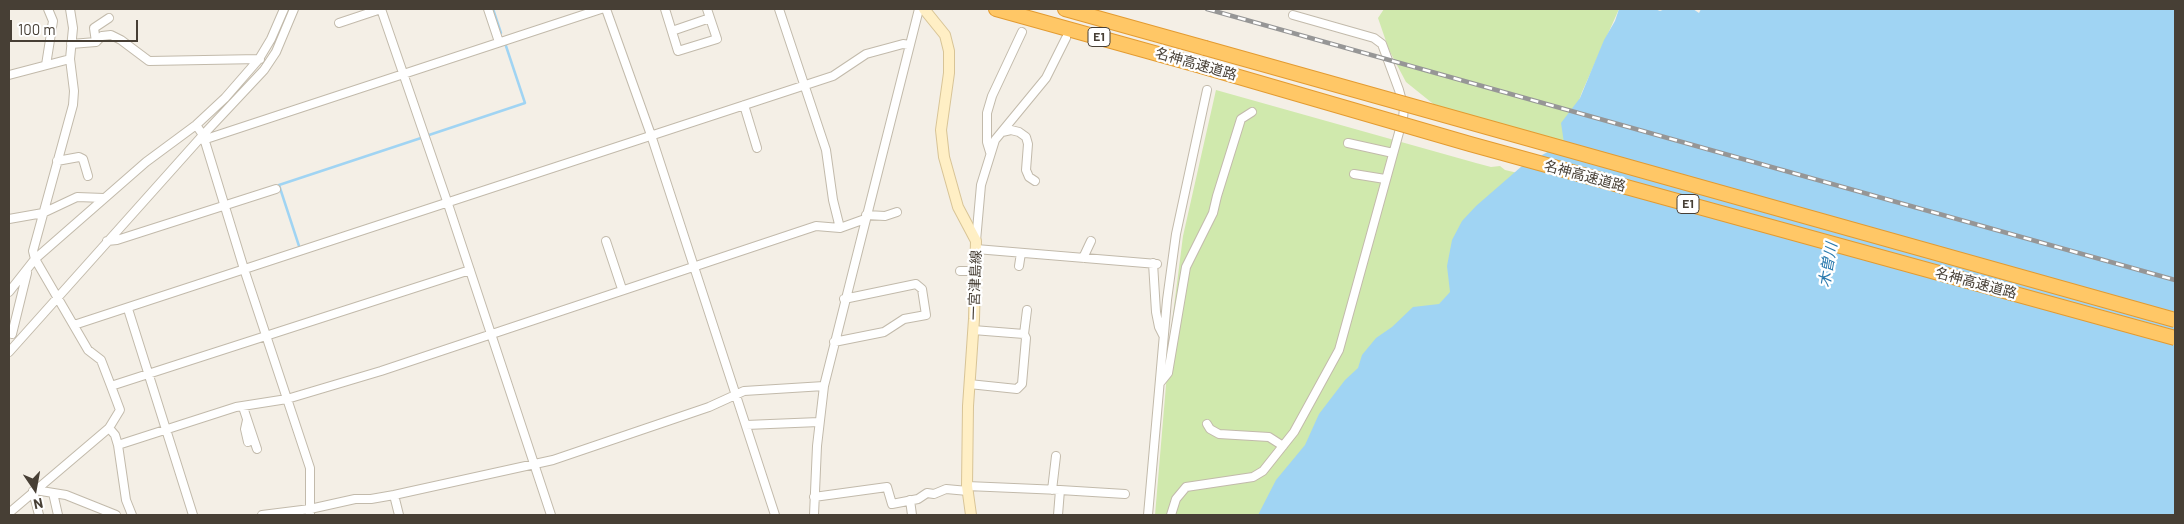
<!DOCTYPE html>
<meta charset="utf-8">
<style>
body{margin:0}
#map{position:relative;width:2184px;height:524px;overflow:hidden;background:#f4efe6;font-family:Barlow,sans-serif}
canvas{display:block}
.frame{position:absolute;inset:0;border:10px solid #473f35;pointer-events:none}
.north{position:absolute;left:10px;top:464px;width:50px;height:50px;-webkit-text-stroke:4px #fff;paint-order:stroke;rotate:168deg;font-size:14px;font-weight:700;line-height:20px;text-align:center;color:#473f35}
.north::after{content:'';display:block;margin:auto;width:18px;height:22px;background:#473f35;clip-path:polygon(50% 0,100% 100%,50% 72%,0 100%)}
.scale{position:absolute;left:10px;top:20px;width:128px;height:22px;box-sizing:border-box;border:2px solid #473f35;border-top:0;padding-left:6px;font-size:15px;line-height:18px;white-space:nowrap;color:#473f35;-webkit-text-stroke:4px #fff;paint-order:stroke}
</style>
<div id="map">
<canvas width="2184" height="524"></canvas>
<div class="frame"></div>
<div class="north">N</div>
<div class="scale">100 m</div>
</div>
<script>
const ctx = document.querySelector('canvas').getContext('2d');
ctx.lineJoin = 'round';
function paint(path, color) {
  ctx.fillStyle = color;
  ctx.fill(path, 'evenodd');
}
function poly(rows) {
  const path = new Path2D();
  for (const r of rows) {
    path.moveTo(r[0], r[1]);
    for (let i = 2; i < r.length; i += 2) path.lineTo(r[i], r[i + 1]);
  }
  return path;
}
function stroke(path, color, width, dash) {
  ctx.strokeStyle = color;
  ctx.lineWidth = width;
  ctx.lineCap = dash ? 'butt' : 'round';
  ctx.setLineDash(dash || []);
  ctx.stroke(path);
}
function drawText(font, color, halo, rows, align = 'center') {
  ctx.font = font + ' Barlow,"Noto Sans JP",sans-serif';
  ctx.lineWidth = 4.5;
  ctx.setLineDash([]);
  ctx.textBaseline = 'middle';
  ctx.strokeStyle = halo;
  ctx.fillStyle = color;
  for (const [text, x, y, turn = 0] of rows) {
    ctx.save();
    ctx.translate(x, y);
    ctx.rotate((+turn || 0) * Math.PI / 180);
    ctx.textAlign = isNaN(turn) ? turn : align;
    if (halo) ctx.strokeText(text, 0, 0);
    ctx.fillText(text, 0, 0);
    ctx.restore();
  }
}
paint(poly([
 [1384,9,1619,9,1582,92,1564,143,1442,111,1406,82,1389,50,1378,18],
 [1216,90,1476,163,1491,167,1500,166,1505,170,1522,174,1460,283,1315,432,1258,515,1155,515,1170,338,1183,236]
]), '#d0e9ad');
paint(poly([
 [1619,9,1655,9,1660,11,1665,9,1693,9,1699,13,1701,9,2175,9,2175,515,1258,515,1276,480,1305,445,1319,414,1345,380,1358,368,1362,355,1376,338,1392,327,1413,307,1439,304,1450,292,1447,266,1452,240,1462,221,1476,206,1522,166,1564,143,1561,123,1580,98,1604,40,1615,21]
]), '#a0d4f3');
stroke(poly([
 [493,9,501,33],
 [429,135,525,103,505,43],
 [299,246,279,185,421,138]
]), '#a0d4f3', 2.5);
const street = poly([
 [70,9,73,28,70,59,74,91,73,105,33,251,35,259,88,350,101,360,111,386,120,410,109,428,115,435,118,445,126,500,132,515],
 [381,9,448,204,551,515],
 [488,9,499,42],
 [606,9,651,135,775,515],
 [665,9,678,51,717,39,707,9],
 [779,9,826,150,833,200,840,228],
 [339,23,381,9],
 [672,31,710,18],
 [96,42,94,28,109,18],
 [71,44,96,42,102,36,111,35,121,40,149,61,260,59],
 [46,65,53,21,48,9],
 [9,75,70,59],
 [744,105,757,148],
 [196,125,203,135,244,269,310,468,310,515],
 [1002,132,1011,130,1019,132,1026,137,1028,144,1026,170,1029,177,1035,181],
 [203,140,601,9],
 [1348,143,1393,153],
 [990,152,987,142,987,113,992,96,1022,32],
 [57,161,79,157,83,159,88,176],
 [1354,174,1385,179],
 [866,215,885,216,897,212],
 [9,219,43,213,77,197,104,198],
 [107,241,117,240,276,189],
 [606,241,622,289],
 [976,241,981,185,995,140,1046,78,1066,38],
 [976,249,1157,264],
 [1083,258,1091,241],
 [1153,263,1156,312,1159,327,1163,335],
 [1019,266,1021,253],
 [960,271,976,271],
 [9,292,35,259,146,162,196,125,225,98,259,59,271,39,284,9],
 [128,309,193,515],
 [74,325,833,76,866,54,903,44,910,45],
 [12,334,27,273],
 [1024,334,1027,310],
 [834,342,884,332,904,319,926,315,922,289,916,284,844,299],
 [9,352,203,135,264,70,276,52,294,9],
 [1160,383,1168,373,1186,267,1213,213,1217,196,1241,119,1252,112],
 [969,384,1017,389,1022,384,1026,338,1024,334,973,330],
 [111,386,470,270],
 [243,407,257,449],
 [247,420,245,429,248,442],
 [1207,424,1210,429,1219,434,1269,437,1283,446],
 [746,425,819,422],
 [118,445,236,407,287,399,381,371,816,226,840,228,865,219],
 [967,486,1060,490,1058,515],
 [35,490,66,495,116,515],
 [1052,490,1056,456],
 [1060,490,1125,494],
 [33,491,39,515],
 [53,493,58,515],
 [394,495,399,515],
 [814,497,887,487,892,504,918,499,927,493,934,494,946,489,968,491],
 [910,500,912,515],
 [9,513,109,428],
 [262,515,310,509,355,499,371,499,394,495,553,460,709,407,744,391,824,386],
 [814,515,817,446,824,386,919,9],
 [1148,515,1167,300,1176,234,1207,90],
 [1171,515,1176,499,1186,487,1253,477,1263,471,1294,432,1339,350,1403,118,1404,108,1399,90,1382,44,1374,38,1293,15]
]);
const secondary = poly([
 [924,9,945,35,949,51,949,73,941,130,944,157,958,207,976,241,974,319,968,406,967,486,971,515]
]);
const highway = poly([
 [996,9,1201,66],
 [1065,9,1205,48]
]);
stroke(street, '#c2baab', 10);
stroke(secondary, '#d8c496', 12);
stroke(highway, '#e39b31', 16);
stroke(street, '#fff', 8);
stroke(secondary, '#ffefc5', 10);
stroke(highway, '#ffc766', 14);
const rail = poly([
 [1207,9,2175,280]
]);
stroke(rail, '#969696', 4.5);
stroke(rail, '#fff', 2.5, [8]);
const highwayBridge = poly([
 [1205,48,2175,320],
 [1201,66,1470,144,2175,338]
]);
stroke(highwayBridge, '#e39b31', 16, []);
stroke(highwayBridge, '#ffc766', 14);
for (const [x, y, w] of [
 [1099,37,22],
 [1688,204,22]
]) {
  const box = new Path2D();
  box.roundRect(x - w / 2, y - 9.5, w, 19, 4);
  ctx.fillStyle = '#fff';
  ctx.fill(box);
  stroke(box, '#473f35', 1);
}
drawText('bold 12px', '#473f35', null, [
 ["E1",1099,37],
 ["E1",1688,204]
]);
drawText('14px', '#473f35', '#fff', [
 ["名神高速道路",1196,64,16],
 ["名神高速道路",1585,176,15],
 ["名神高速道路",1976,283,15],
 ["一宮津島線",975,285,-88]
]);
drawText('italic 15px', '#2a7aae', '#fff', [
 ["木曽川",1828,265,-80]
]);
</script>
